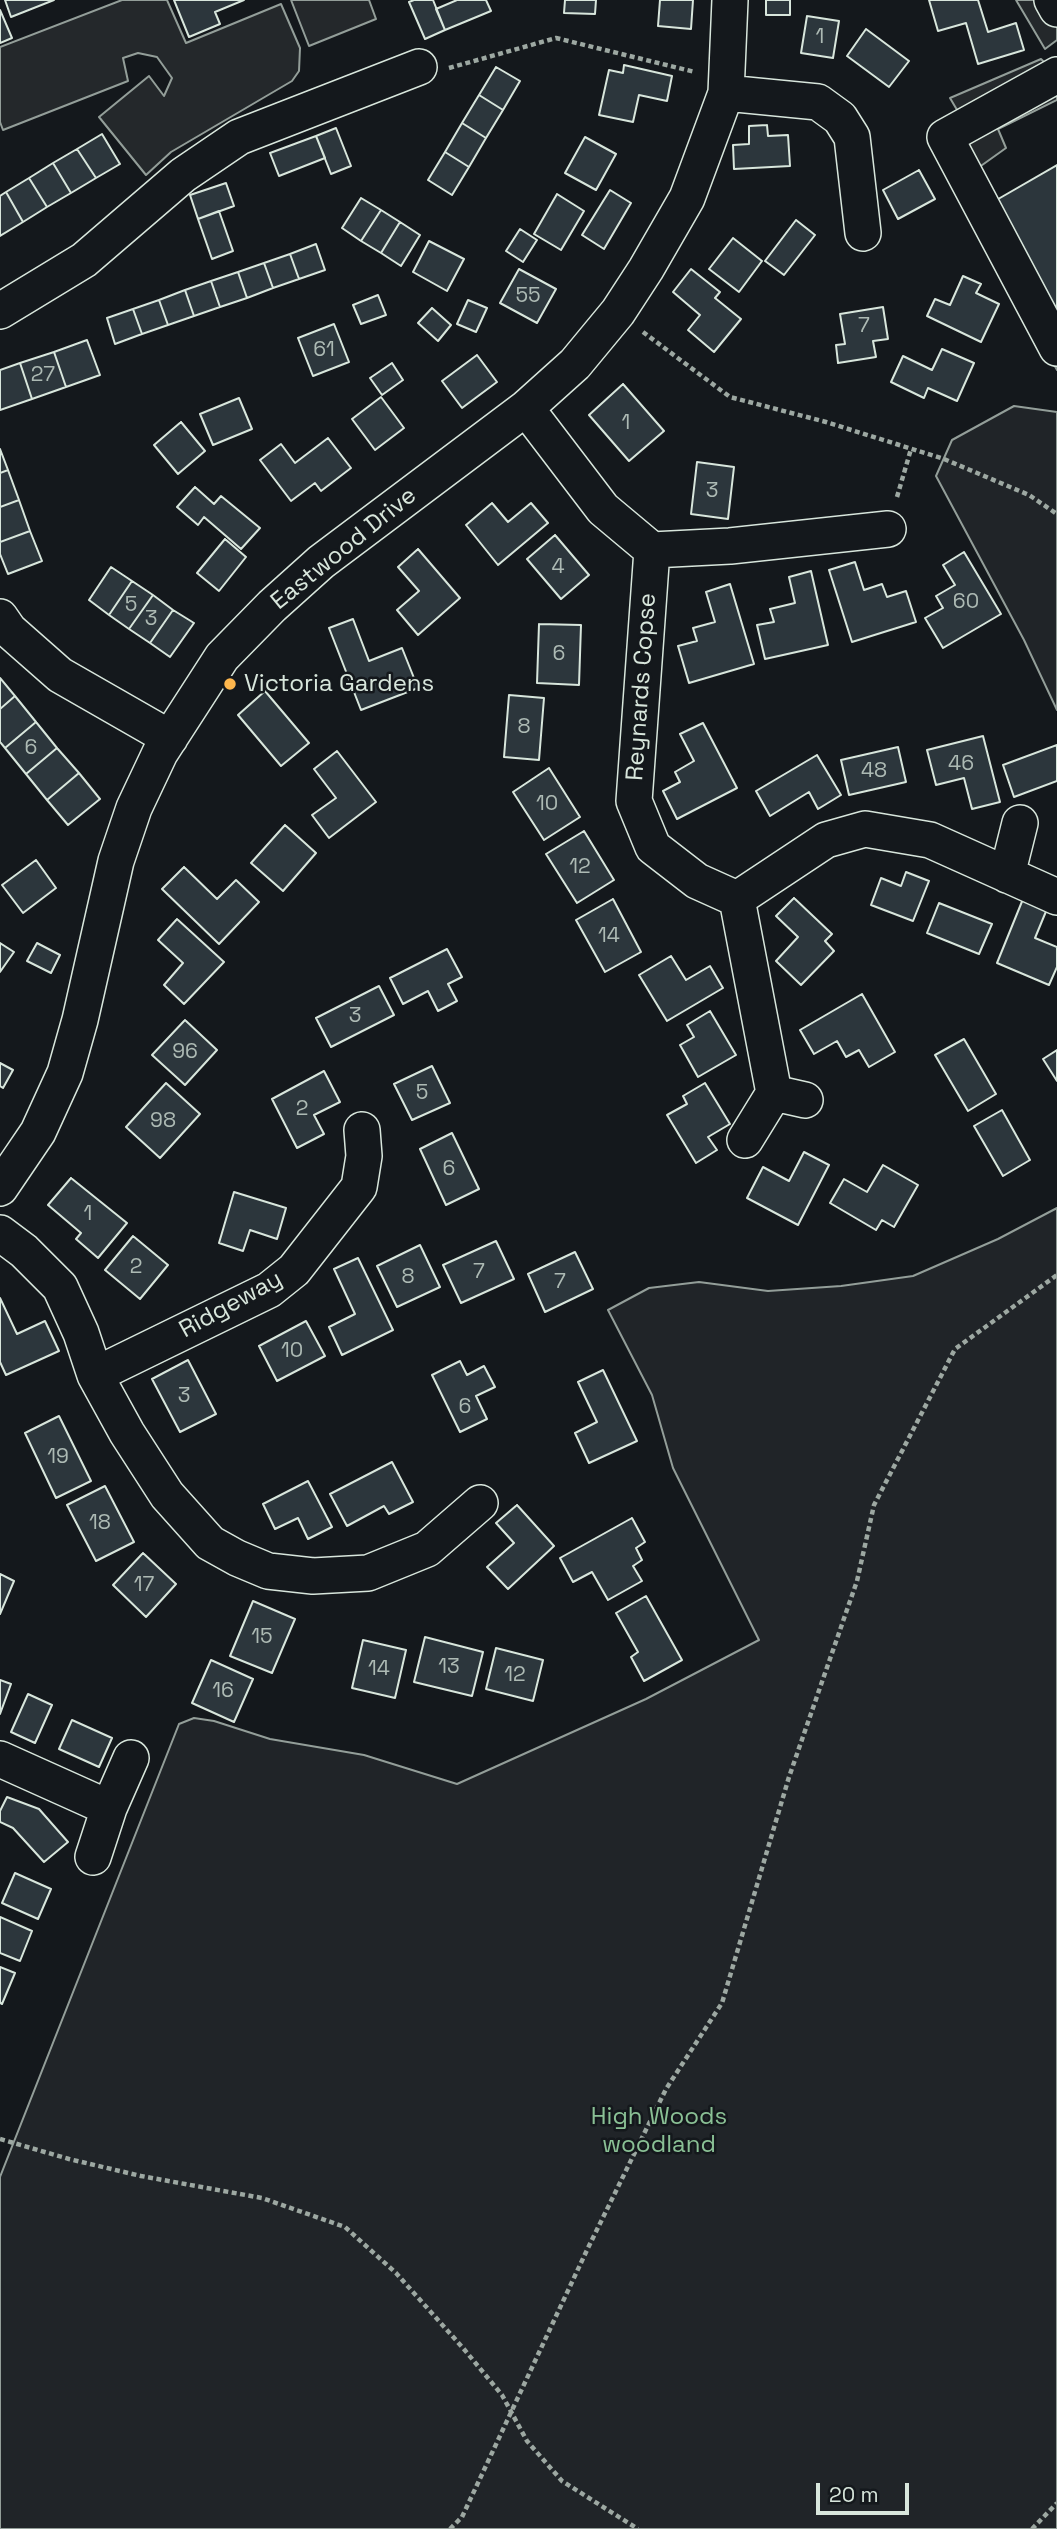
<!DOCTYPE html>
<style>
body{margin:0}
#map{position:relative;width:1057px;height:2529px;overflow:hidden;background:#14181c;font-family:"Space Grotesk",sans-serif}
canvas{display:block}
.scale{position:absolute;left:816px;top:2483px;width:93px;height:32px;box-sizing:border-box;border:4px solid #d8e6dc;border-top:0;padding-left:9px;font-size:21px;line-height:24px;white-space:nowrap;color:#d8e6dc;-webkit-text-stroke:5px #14181c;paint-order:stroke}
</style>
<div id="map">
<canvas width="1057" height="2529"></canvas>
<div class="scale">20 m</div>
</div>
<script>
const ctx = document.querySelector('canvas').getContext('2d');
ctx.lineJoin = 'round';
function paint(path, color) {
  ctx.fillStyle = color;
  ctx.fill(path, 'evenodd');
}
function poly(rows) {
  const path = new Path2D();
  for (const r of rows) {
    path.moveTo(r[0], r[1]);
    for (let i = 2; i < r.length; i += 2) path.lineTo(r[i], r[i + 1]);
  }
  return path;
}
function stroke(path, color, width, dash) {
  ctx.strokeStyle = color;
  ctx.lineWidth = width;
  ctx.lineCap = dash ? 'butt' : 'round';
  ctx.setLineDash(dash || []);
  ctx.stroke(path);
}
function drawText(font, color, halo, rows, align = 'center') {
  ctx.font = font + ' "Space Grotesk",sans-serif';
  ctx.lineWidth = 5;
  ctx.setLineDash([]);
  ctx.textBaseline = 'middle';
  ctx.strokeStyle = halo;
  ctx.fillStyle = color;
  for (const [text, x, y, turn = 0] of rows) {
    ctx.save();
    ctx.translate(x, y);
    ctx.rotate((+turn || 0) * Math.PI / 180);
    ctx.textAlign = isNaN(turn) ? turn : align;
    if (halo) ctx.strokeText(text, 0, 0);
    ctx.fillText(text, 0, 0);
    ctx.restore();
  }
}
const green = poly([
 [1014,406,1057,412,1057,710,1024,640,936,476,952,440,1014,406],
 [1057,1208,1057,2529,0,2529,0,2177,179,1724,194,1718,214,1721,270,1739,364,1755,457,1784,646,1699,759,1640,673,1468,652,1395,608,1310,649,1288,699,1282,768,1291,841,1286,913,1276,998,1239,1057,1208]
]);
paint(green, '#202428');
stroke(green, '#939e99', 2);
const parking = poly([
 [122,0,167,0,186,43,281,4,300,48,299,71,292,81,171,152,146,175,99,117,149,76,164,96,172,78,157,57,138,53,123,58,128,81,3,130,0,122,0,47,122,0],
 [291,0,369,0,376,19,309,46,291,0],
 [1016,0,1057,0,1057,40,1045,49,1016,0],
 [1041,59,1049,67,1057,64,1057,100,998,129,1006,148,978,168,1057,312,1057,370,942,160,960,115,950,98,1041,59]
]);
paint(parking, '#24282b');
stroke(parking, '#939e99', 2);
const building = poly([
 [5,0,54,0,11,17,5,0],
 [174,0,244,0,215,12,220,24,189,37,174,0],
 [414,0,433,0,445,30,425,39,409,2,414,0],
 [457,0,486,0,491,11,445,30,436,9,457,0],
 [565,0,596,0,595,14,564,13,565,0],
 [660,0,693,0,691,29,658,26,660,0],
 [766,0,790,0,790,15,766,15,766,0],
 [929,0,978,0,988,32,1016,23,1024,50,978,64,966,23,938,31,929,0],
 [0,10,12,38,0,43,0,10],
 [807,16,839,21,833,58,801,53,807,16],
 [866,29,909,61,889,87,847,56,866,29],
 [624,65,672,76,667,101,639,95,633,122,599,115,609,70,623,73,624,65],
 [496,67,520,81,503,110,479,95,496,67],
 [479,95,503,110,486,138,462,123,479,95],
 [462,123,486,138,469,167,445,152,462,123],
 [767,125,768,136,788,135,790,166,734,169,733,145,749,144,749,126,767,125],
 [336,128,351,166,331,174,316,136,336,128],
 [102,134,120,164,96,178,77,149,102,134],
 [316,136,325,158,279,176,270,153,316,136],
 [585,137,616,154,596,190,565,173,585,137],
 [77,149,96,178,71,193,53,163,77,149],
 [445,152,469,167,452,195,428,180,445,152],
 [53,163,71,193,47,207,29,178,53,163],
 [1057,165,1057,312,993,202,1057,165],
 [919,170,935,199,898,219,883,190,919,170],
 [29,178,47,207,23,222,6,192,29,178],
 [226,183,234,206,198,219,190,195,226,183],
 [610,190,631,203,604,249,582,235,610,190],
 [6,192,23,222,0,236,0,196,6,192],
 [557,194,584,211,561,250,534,234,557,194],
 [361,198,381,210,361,241,342,228,361,198],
 [381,210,400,222,381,253,361,241,381,210],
 [219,211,233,251,212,259,198,219,219,211],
 [796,220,815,235,784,275,765,261,796,220],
 [400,222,420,235,401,266,381,253,400,222],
 [520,229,537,240,523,262,506,251,520,229],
 [733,238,762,261,739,292,709,269,733,238],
 [429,241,464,259,447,291,413,272,429,241],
 [316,244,325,270,299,279,290,254,316,244],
 [290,254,299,279,273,288,264,263,290,254],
 [264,263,273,288,247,298,238,272,264,263],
 [519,269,556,289,537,323,500,303,519,269],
 [691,269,720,292,715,298,741,319,714,352,688,330,700,315,673,292,691,269],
 [238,272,247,298,220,307,211,281,238,272],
 [963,276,981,284,976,293,999,304,981,342,927,316,935,299,950,305,963,276],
 [211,281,220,307,194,316,185,290,211,281],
 [185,290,194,316,168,325,159,300,185,290],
 [378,295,386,315,361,324,353,305,378,295],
 [159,300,168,325,142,334,133,309,159,300],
 [468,300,487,308,476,332,457,324,468,300],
 [883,307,888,339,873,341,876,357,838,363,836,345,845,344,840,314,883,307],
 [432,308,451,325,438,341,418,323,432,308],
 [133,309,142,334,115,344,107,318,133,309],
 [334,324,349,362,313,376,298,338,334,324],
 [87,340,100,375,66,387,54,352,87,340],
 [942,349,974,363,957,401,928,388,924,398,891,382,903,356,932,370,942,349],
 [54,352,66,387,32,399,20,363,54,352],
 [477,355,497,382,462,408,442,381,477,355],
 [20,363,32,399,0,410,0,370,20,363],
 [392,363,403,380,382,395,370,378,392,363],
 [623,384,664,431,629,461,589,415,623,384],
 [381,397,404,428,375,450,352,419,381,397],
 [239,398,252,429,213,445,200,414,239,398],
 [181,422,205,451,178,474,154,445,181,422],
 [328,438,351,468,321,491,315,483,291,501,260,460,281,444,295,463,328,438],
 [0,449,8,470,0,473,0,449],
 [697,462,734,467,728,519,691,514,697,462],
 [8,470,19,500,0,507,0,473,8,470],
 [195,487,214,504,221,496,260,528,241,549,204,517,198,525,177,507,195,487],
 [19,500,30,531,0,542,0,507,19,500],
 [492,503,508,522,531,503,548,523,498,565,466,525,492,503],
 [30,531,42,561,8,574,0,554,0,542,30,531],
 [555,535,589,575,561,599,527,559,555,535],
 [225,539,246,557,219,591,197,573,225,539],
 [418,549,460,598,418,635,397,610,419,591,398,567,418,549],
 [964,552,1001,614,943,648,925,618,943,608,936,596,955,585,943,565,964,552],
 [855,562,864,590,882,584,887,597,906,591,916,622,852,642,829,570,855,562],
 [111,567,132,581,109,615,89,600,111,567],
 [811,571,828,645,765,659,757,625,774,622,770,609,795,603,789,577,811,571],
 [132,581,153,595,129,629,109,615,132,581],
 [730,584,754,664,689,683,678,646,697,641,693,628,715,622,706,592,730,584],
 [153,595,173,610,150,643,129,629,153,595],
 [173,610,194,623,170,657,150,643,173,610],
 [353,619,369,661,402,648,418,688,361,710,329,628,353,619],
 [539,624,581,625,579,685,537,683,539,624],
 [0,678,15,696,0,709,0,678],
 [265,691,309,743,281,766,238,715,265,691],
 [509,695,544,698,539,760,504,757,509,695],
 [15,696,36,722,5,748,0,742,0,709,15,696],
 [36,722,57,748,26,774,5,748,36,722],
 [703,723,737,788,677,819,663,791,680,782,675,772,694,761,680,734,703,723],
 [983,736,1000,802,972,809,964,778,936,785,927,750,983,736],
 [1057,745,1057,781,1014,797,1003,765,1057,745],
 [898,747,906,782,849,795,841,760,898,747],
 [57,748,79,773,47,800,26,774,57,748],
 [337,751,376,802,329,838,312,815,336,798,314,769,337,751],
 [817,755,841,795,818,809,809,792,770,816,756,791,817,755],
 [549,768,580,817,544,840,513,792,549,768],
 [79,773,100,799,68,825,47,800,79,773],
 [285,825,316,853,283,891,251,863,285,825],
 [584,831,614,880,577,903,546,854,584,831],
 [36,860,56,888,23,913,2,885,36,860],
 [184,867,217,899,236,880,259,902,219,944,162,889,184,867],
 [906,872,929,881,913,921,871,905,881,878,901,886,906,872],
 [794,898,832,934,825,941,834,951,801,985,776,961,798,937,776,916,794,898],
 [613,899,641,952,605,972,576,920,613,899],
 [1023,899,1047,909,1035,938,1057,947,1057,967,1049,985,997,963,1023,899],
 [939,903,992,924,979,954,927,933,939,903],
 [177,919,224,962,184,1004,164,985,183,963,158,940,177,919],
 [0,943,14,952,0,972,0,943],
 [37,943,60,955,51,973,27,961,37,943],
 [447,949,462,977,448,984,457,1001,438,1011,428,991,403,1004,390,978,447,949],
 [671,956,686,980,710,966,723,988,667,1021,639,975,671,956],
 [379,986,394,1015,331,1047,316,1018,379,986],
 [862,994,895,1052,869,1067,859,1050,846,1057,837,1041,814,1054,800,1030,862,994],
 [710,1011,736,1055,698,1077,680,1045,694,1037,687,1025,710,1011],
 [185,1020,217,1050,185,1085,152,1055,185,1020],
 [964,1039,996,1094,968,1111,935,1055,964,1039],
 [1057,1050,1057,1081,1043,1059,1057,1050],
 [0,1063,13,1070,3,1088,0,1086,0,1063],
 [432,1066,450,1103,412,1120,394,1084,432,1066],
 [324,1071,340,1102,314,1115,324,1134,297,1148,272,1099,324,1071],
 [166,1083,200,1114,160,1158,126,1127,166,1083],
 [705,1083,730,1124,708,1137,717,1150,696,1163,667,1115,687,1104,683,1096,705,1083],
 [1002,1110,1030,1160,1003,1176,974,1126,1002,1110],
 [452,1133,479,1189,446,1205,420,1149,452,1133],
 [804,1152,829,1165,798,1225,747,1198,763,1167,789,1181,804,1152],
 [883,1165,918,1185,894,1227,882,1220,876,1230,830,1203,844,1179,867,1192,883,1165],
 [71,1178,127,1223,98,1258,76,1239,81,1233,48,1205,71,1178],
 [234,1192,286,1208,277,1239,250,1230,243,1251,219,1243,234,1192],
 [133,1236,168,1265,140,1299,105,1270,133,1236],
 [496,1241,514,1279,461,1303,443,1265,496,1241],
 [420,1245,440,1287,397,1307,377,1266,420,1245],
 [575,1252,593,1289,545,1312,528,1274,575,1252],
 [358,1258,393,1330,342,1355,329,1327,355,1314,334,1269,358,1258],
 [0,1298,17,1334,45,1321,59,1351,6,1375,0,1362,0,1298],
 [306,1321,325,1356,277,1381,259,1346,306,1321],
 [188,1360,216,1414,180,1432,152,1379,188,1360],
 [460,1361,467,1375,484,1366,495,1387,476,1396,487,1419,460,1432,432,1375,460,1361],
 [603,1370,637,1441,589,1463,575,1433,597,1422,578,1382,603,1370],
 [59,1416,91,1481,56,1498,25,1433,59,1416],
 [392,1462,413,1502,389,1514,384,1506,347,1526,330,1494,392,1462],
 [308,1481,332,1527,308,1539,298,1518,275,1529,263,1504,308,1481],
 [105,1486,134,1542,96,1561,67,1505,105,1486],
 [517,1505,554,1546,508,1589,487,1567,514,1543,496,1523,517,1505],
 [632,1518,645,1542,636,1548,642,1560,633,1566,642,1581,608,1600,592,1572,573,1582,560,1558,632,1518],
 [143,1553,176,1584,146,1617,113,1585,143,1553],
 [0,1574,14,1581,0,1614,0,1574],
 [646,1596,682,1660,644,1681,631,1657,638,1652,616,1613,646,1596],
 [253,1601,295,1619,272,1673,230,1656,253,1601],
 [425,1637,483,1652,472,1696,414,1682,425,1637],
 [363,1640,406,1650,395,1698,352,1688,363,1640],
 [496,1648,543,1660,533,1701,486,1689,496,1648],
 [211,1660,253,1679,234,1722,192,1703,211,1660],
 [0,1680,11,1684,0,1714,0,1680],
 [28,1694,52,1705,35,1743,11,1732,28,1694],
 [72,1720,112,1738,99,1767,59,1749,72,1720],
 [7,1797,39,1809,68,1842,44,1862,13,1828,0,1822,0,1811,7,1797],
 [15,1873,51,1889,38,1919,2,1903,15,1873],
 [0,1917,32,1931,20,1961,0,1953,0,1917],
 [0,1967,15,1973,2,2004,0,2003,0,1967]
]);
paint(building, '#2c363c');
stroke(building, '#d8e6dc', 2);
const minor = poly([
 [1052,0,1057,9],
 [1057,75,945,137,1057,348],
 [726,93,818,102,840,118,852,137,863,233],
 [0,311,84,260,183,175,239,137,419,67],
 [526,408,603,509,652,550,730,546,888,529],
 [652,550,634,801,653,847,697,881,737,899,826,840,865,829,930,840,1057,897],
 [0,617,9,630,60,675,170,738],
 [1007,875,1020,823],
 [737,899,774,1093,745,1140],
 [774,1093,805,1100],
 [0,1188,38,1132,65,1073,80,1020,116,861,134,808,160,753,222,657,272,606,321,562,526,408,575,364,618,312,646,269,687,198,726,93,730,0],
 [0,1233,24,1251,60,1287,81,1333,95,1375,127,1433,167,1495,210,1543,237,1558,268,1571,313,1576,368,1573,427,1549,480,1503],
 [95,1375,269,1290,294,1270,359,1187,364,1156,362,1130],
 [0,1759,109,1808],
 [93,1857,109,1808,131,1758]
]);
stroke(minor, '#d8e6dc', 38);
stroke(poly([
 [449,68,556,38,695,72],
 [643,332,730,397,826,422,944,459,1029,495,1057,514],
 [897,497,911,449],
 [0,2139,69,2159,141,2176,262,2198,345,2227,396,2273,463,2348,502,2395,527,2441,562,2481,638,2529],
 [450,2529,462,2517,587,2250,666,2089,722,2003,789,1777,857,1581,874,1505,955,1349,1057,1275],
 [1032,2529,1057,2503]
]), '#9da8a2', 4.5, [5, 3.5]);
stroke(minor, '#14181c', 35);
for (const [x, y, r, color] of [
 [230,684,7,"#ffb74d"]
]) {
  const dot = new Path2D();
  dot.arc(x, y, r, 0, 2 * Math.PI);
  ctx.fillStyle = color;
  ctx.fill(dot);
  stroke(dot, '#14181c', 2.5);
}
drawText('21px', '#adbab4', null, [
 ["1",820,37],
 ["55",528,296],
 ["7",864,326],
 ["61",324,350],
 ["27",43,375],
 ["1",626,423],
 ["3",712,491],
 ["4",558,567],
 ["60",966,602],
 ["5",131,605],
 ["3",151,619],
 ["6",559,654],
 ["8",524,727],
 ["6",31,748],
 ["46",961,764],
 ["48",874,771],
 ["10",547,804],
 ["12",580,867],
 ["14",609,936],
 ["3",355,1016],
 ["96",185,1052],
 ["5",422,1093],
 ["2",302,1109],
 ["98",163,1121],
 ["6",449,1169],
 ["1",88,1214],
 ["2",136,1267],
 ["7",479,1272],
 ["8",408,1277],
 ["7",560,1282],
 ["10",292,1351],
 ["3",184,1396],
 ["6",465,1407],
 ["19",58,1457],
 ["18",100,1523],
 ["17",144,1585],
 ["15",262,1637],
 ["13",449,1667],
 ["14",379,1669],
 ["12",515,1675],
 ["16",223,1691]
]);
drawText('24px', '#d8e6dc', '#14181c', [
 ["Eastwood Drive",344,549,-39],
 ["Reynards Copse",642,687,-86],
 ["Ridgeway",231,1305,-29]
]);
drawText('24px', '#d8e6dc', '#14181c', [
 ["Victoria Gardens",244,684]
], 'left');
drawText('24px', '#8ac095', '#14181c', [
 ["High Woods",659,2117],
 ["woodland",659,2145]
]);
</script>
